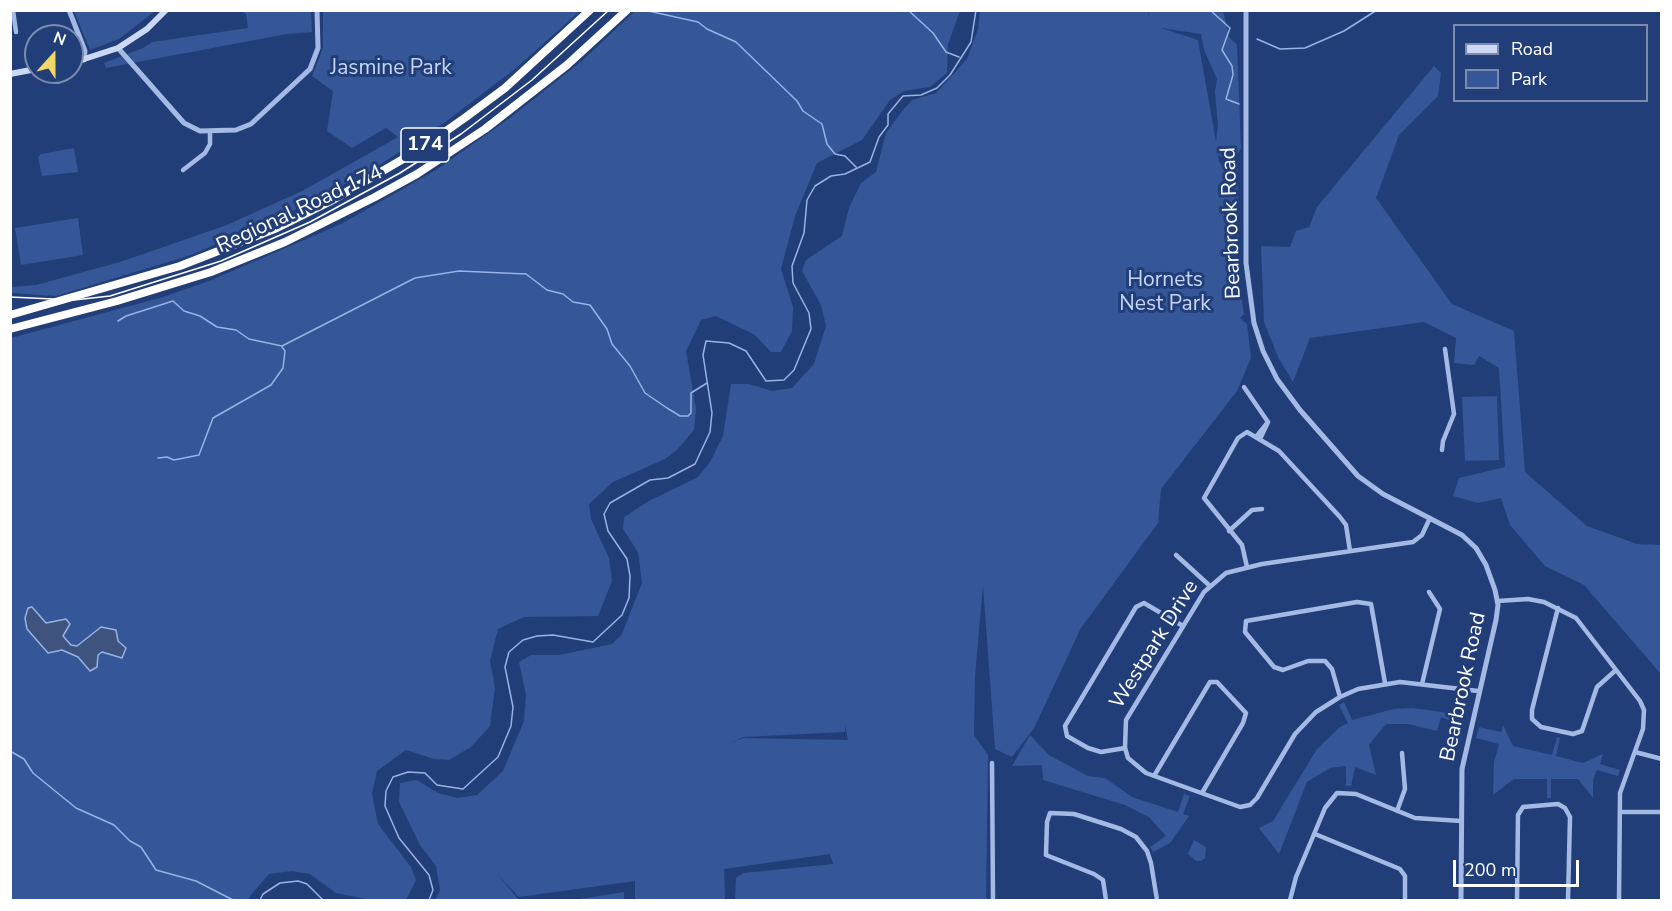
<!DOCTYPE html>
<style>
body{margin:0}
#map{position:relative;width:1672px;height:911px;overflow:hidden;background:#223e79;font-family:"Nunito Sans",sans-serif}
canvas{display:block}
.frame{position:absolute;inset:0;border:12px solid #fff;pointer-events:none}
.legend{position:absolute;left:1453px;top:24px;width:195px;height:78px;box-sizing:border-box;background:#223e79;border:2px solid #7a8baf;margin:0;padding:8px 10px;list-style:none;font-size:18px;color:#fff}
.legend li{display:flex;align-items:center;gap:12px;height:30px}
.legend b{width:30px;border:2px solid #7a8baf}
.north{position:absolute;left:24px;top:24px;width:60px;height:60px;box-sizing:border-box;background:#223e79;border:2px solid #7a8baf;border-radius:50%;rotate:21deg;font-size:16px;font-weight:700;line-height:24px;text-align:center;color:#fff}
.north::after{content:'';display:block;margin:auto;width:21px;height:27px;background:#f1d865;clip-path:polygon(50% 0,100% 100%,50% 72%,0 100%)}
.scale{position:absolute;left:1453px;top:860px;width:126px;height:27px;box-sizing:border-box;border:3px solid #fff;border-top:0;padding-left:8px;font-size:18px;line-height:21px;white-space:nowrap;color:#fff;-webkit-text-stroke:4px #223e79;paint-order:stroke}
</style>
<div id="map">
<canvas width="1672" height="911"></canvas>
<div class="frame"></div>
<ul class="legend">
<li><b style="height:8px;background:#cdd9f4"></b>Road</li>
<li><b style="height:16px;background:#355697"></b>Park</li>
</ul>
<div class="north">N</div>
<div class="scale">200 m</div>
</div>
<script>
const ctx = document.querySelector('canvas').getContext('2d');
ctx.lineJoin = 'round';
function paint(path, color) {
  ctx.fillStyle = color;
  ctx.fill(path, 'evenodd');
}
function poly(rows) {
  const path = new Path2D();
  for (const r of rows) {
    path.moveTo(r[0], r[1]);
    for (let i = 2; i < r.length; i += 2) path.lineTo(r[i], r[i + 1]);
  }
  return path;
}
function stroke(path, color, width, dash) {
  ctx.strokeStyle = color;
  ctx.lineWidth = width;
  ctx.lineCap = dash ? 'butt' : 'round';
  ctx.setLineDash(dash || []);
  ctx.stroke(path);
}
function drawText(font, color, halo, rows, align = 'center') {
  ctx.font = font + ' "Nunito Sans",sans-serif';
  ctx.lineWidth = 6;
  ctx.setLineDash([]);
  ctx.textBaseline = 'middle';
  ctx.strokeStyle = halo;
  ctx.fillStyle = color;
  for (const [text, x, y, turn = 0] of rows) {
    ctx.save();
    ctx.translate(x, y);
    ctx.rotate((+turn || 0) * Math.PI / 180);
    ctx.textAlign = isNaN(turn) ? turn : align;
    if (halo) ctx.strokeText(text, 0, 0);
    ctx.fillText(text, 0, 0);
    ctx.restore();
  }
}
paint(poly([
 [1148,10,1149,18,1149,11,1223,11,1229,37,1237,45,1241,148,1235,160,1227,160,1218,155,1219,162,1228,171,1238,167,1239,278,1244,314,1240,318,1247,324,1251,358,1237,391,1161,489,1158,523,1081,628,1034,728,1012,757,995,749,983,585,975,677,974,735,988,755,986,900,735,900,736,878,744,873,833,864,830,854,724,869,725,900,635,900,635,881,519,897,498,875,519,900,435,900,440,890,436,866,420,845,399,802,400,783,417,780,438,793,457,798,477,795,503,771,524,721,526,695,519,662,531,655,559,655,612,644,622,634,642,583,638,552,623,529,624,517,649,501,698,477,710,462,723,436,731,384,749,384,772,391,792,388,814,364,826,326,821,305,802,271,806,260,842,236,849,208,861,183,876,172,886,133,902,111,912,100,936,93,967,59,978,29,980,11],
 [1161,28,1201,34,1204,50,1217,79,1215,92,1218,125,1216,142,1198,40],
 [845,725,848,740,743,738,731,743,743,737,845,732],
 [74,11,155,11,119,39,90,50],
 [240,11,311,11,312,32,287,34,106,68,104,63,143,48,152,42,248,28,246,14],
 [323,11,580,11,516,68,448,120,375,168,299,208,191,255,56,296,11,293,11,287,36,285,120,262,227,225,304,190,398,137,386,128,352,148,327,131,333,91,312,76,323,48],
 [635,11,960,11,948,44,947,73,930,87,904,91,890,100,862,140,817,163,795,216,781,269,793,307,792,331,781,352,771,352,755,335,716,316,701,320,686,351,696,409,694,430,677,450,665,459,613,482,589,504,591,519,609,558,612,581,598,616,524,617,498,629,490,661,495,688,490,726,471,747,449,760,434,759,406,750,377,771,372,794,378,824,411,867,416,880,406,900,370,900,336,893,310,874,292,871,269,874,250,896,249,900,11,900,11,338,163,297,209,281,341,224,436,170,510,118,583,60],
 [1434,66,1441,73,1438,96,1399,135,1376,198,1452,304,1514,331,1525,472,1587,526,1637,544,1661,545,1661,674,1584,585,1545,566,1510,525,1501,498,1478,503,1453,496,1459,478,1505,467,1499,368,1479,356,1474,365,1454,363,1456,338,1424,322,1310,338,1293,382,1278,357,1264,322,1261,246,1290,247,1296,231,1309,227,1317,207],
 [74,148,78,172,42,176,38,157,41,154],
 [78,218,83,255,21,265,15,228],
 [1497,396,1499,460,1465,461,1462,397],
 [1344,702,1352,720,1394,709,1412,708,1442,712,1464,720,1462,726,1441,717,1437,731,1408,724,1386,724,1369,745,1376,775,1355,767,1351,786,1346,786,1346,766,1330,768,1307,782,1279,854,1259,828,1273,821,1317,749,1340,727,1348,723,1339,705],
 [1503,725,1513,746,1552,755,1557,737,1560,738,1556,756,1583,763,1603,754,1600,764,1620,770,1618,776,1597,770,1593,780,1593,798,1578,779,1551,779,1551,798,1547,798,1547,779,1514,779,1493,795,1494,762,1499,744,1476,738,1479,727,1501,732],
 [1030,735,1049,755,1088,776,1105,778,1132,797,1178,812,1184,794,1190,796,1183,814,1189,816,1170,843,1153,852,1150,847,1166,836,1149,817,1125,805,1043,780,1042,765,1012,766],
 [1194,840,1206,847,1205,858,1201,861,1196,861,1188,854],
 [624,892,624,900,573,900]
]), '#355697');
const water = poly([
 [32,607,46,623,66,619,70,624,63,636,71,645,77,646,101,627,116,630,118,641,126,648,122,658,102,652,98,655,97,667,90,671,78,657,62,650,48,653,27,629,25,618,28,608,32,607]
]);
paint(water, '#3e547f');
stroke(water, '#97b3e6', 1.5);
stroke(poly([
 [644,10,698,22,707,29,736,42,797,101,803,111,822,124,827,144,835,154,845,156,856,167],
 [908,10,933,33,946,52,959,57],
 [1210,10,1230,28,1222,50,1232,66,1233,75,1226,99,1239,104],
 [1257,39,1280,49,1305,48,1344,31,1377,10],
 [118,321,126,316,173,301,184,311,200,316,217,327,236,330,249,339,282,346,415,278,459,271,526,274,547,290,563,294,573,302,590,305,607,329,612,344,630,366,645,393,667,408,680,416,688,416,691,413,691,393,707,383],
 [158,458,167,457,174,460,199,455,213,418,271,385,283,368,285,351,282,347],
 [10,751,24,759,33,773,76,808,114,825,130,841,141,847,156,870,196,881,233,900],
 [260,900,263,894,280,883,298,881,307,884,323,900],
 [429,900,433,890,429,875,399,838,385,806,386,791,393,777,408,772,425,773,437,785,463,789,498,757,511,726,513,707,505,667,509,652,523,640,537,636,553,635,593,642,622,615,629,598,630,576,627,559,608,531,604,514,610,503,650,480,668,478,695,464,710,432,712,413,703,355,706,341,729,343,746,351,766,381,784,380,794,370,811,329,809,313,793,283,792,266,804,233,807,200,815,186,831,176,845,174,870,162,879,137,888,125,888,114,903,96,921,95,937,88,950,75,971,42,976,10]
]), '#97b3e6', 1.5);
stroke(poly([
 [13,10,16,32],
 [183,170,205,153,210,144,210,131],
 [1244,387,1268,422],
 [1256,437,1268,422,1260,439],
 [1442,450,1443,441,1454,414,1445,349],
 [1430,518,1422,535,1413,542,1262,564,1226,573,1204,592,1126,720,1125,748,1128,758,1146,773,1240,807,1250,805,1257,798,1295,734,1316,712,1340,697,1358,689,1400,682,1478,691],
 [1229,531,1252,510,1262,509],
 [1176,555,1210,586],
 [1247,567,1242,545,1204,498,1238,438,1247,432,1279,451,1340,517,1346,525,1350,551],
 [1498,601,1528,599,1544,602,1576,618,1640,701,1644,710,1643,729,1620,793,1619,900],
 [1558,608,1532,710,1532,719,1541,727,1573,734,1582,731,1597,687,1616,670],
 [1422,684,1440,609,1429,592],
 [1340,697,1332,669,1325,661,1308,661,1283,670,1274,667,1245,632,1246,621,1357,602,1371,604,1385,683],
 [1125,748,1101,752,1088,748,1067,736,1065,726,1136,607,1144,603,1183,626],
 [1635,752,1662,759],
 [992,763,993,900],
 [1154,776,1210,682,1217,682,1246,713,1243,723,1202,793],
 [1397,811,1405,789,1402,753],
 [1620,812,1662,812],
 [1315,834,1400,869,1405,876,1405,900],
 [1106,900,1103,880,1094,874,1046,855,1047,822,1050,813,1074,814,1121,829,1136,837,1147,851,1151,863,1157,900],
 [1290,900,1296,877,1325,808,1337,793,1356,794,1415,818,1461,821],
 [1517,900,1518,815,1523,807,1558,804,1565,808,1570,817,1568,900]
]), '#a3bae5', 4.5);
stroke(poly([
 [69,10,85,51,84,60],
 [1246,10,1246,263,1254,323,1263,351,1277,379,1300,410,1358,476,1383,494,1462,535,1476,548,1486,565,1495,590,1498,605,1496,620,1462,769,1461,900],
 [118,48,184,123,200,131,236,130,251,124,310,69,318,48,317,10]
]), '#a3bae5', 5);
stroke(poly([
 [72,63,118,48,147,29,166,10],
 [10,74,36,69]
]), '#cdd9f4', 6);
stroke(poly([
 [10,315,180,266,277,228,331,201,422,148,466,117,505,88,590,10],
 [10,329,117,301,211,272,285,242,375,197,417,174,485,129,567,65,627,10]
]), '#fff', 8);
stroke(poly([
 [10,297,74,300,110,296,221,261,310,222,400,173,461,134,532,80,609,10]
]), '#fff', 1.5);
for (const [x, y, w] of [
 [425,145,48]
]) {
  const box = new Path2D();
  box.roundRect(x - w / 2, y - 17, w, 34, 4.5);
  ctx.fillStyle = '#223e79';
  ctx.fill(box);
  stroke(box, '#fff', 1.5);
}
drawText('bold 20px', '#fff', null, [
 ["174",425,145]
]);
drawText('21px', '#c6d6f4', '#223e79', [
 ["Jasmine Park",391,69],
 ["Hornets",1165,281],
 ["Nest Park",1165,305]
]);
drawText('21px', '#fff', '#223e79', [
 ["Regional Road 174",300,210,-25],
 ["Bearbrook Road",1232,223,-92],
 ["Westpark Drive",1155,645,-58],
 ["Bearbrook Road",1464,687,-78]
]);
</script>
